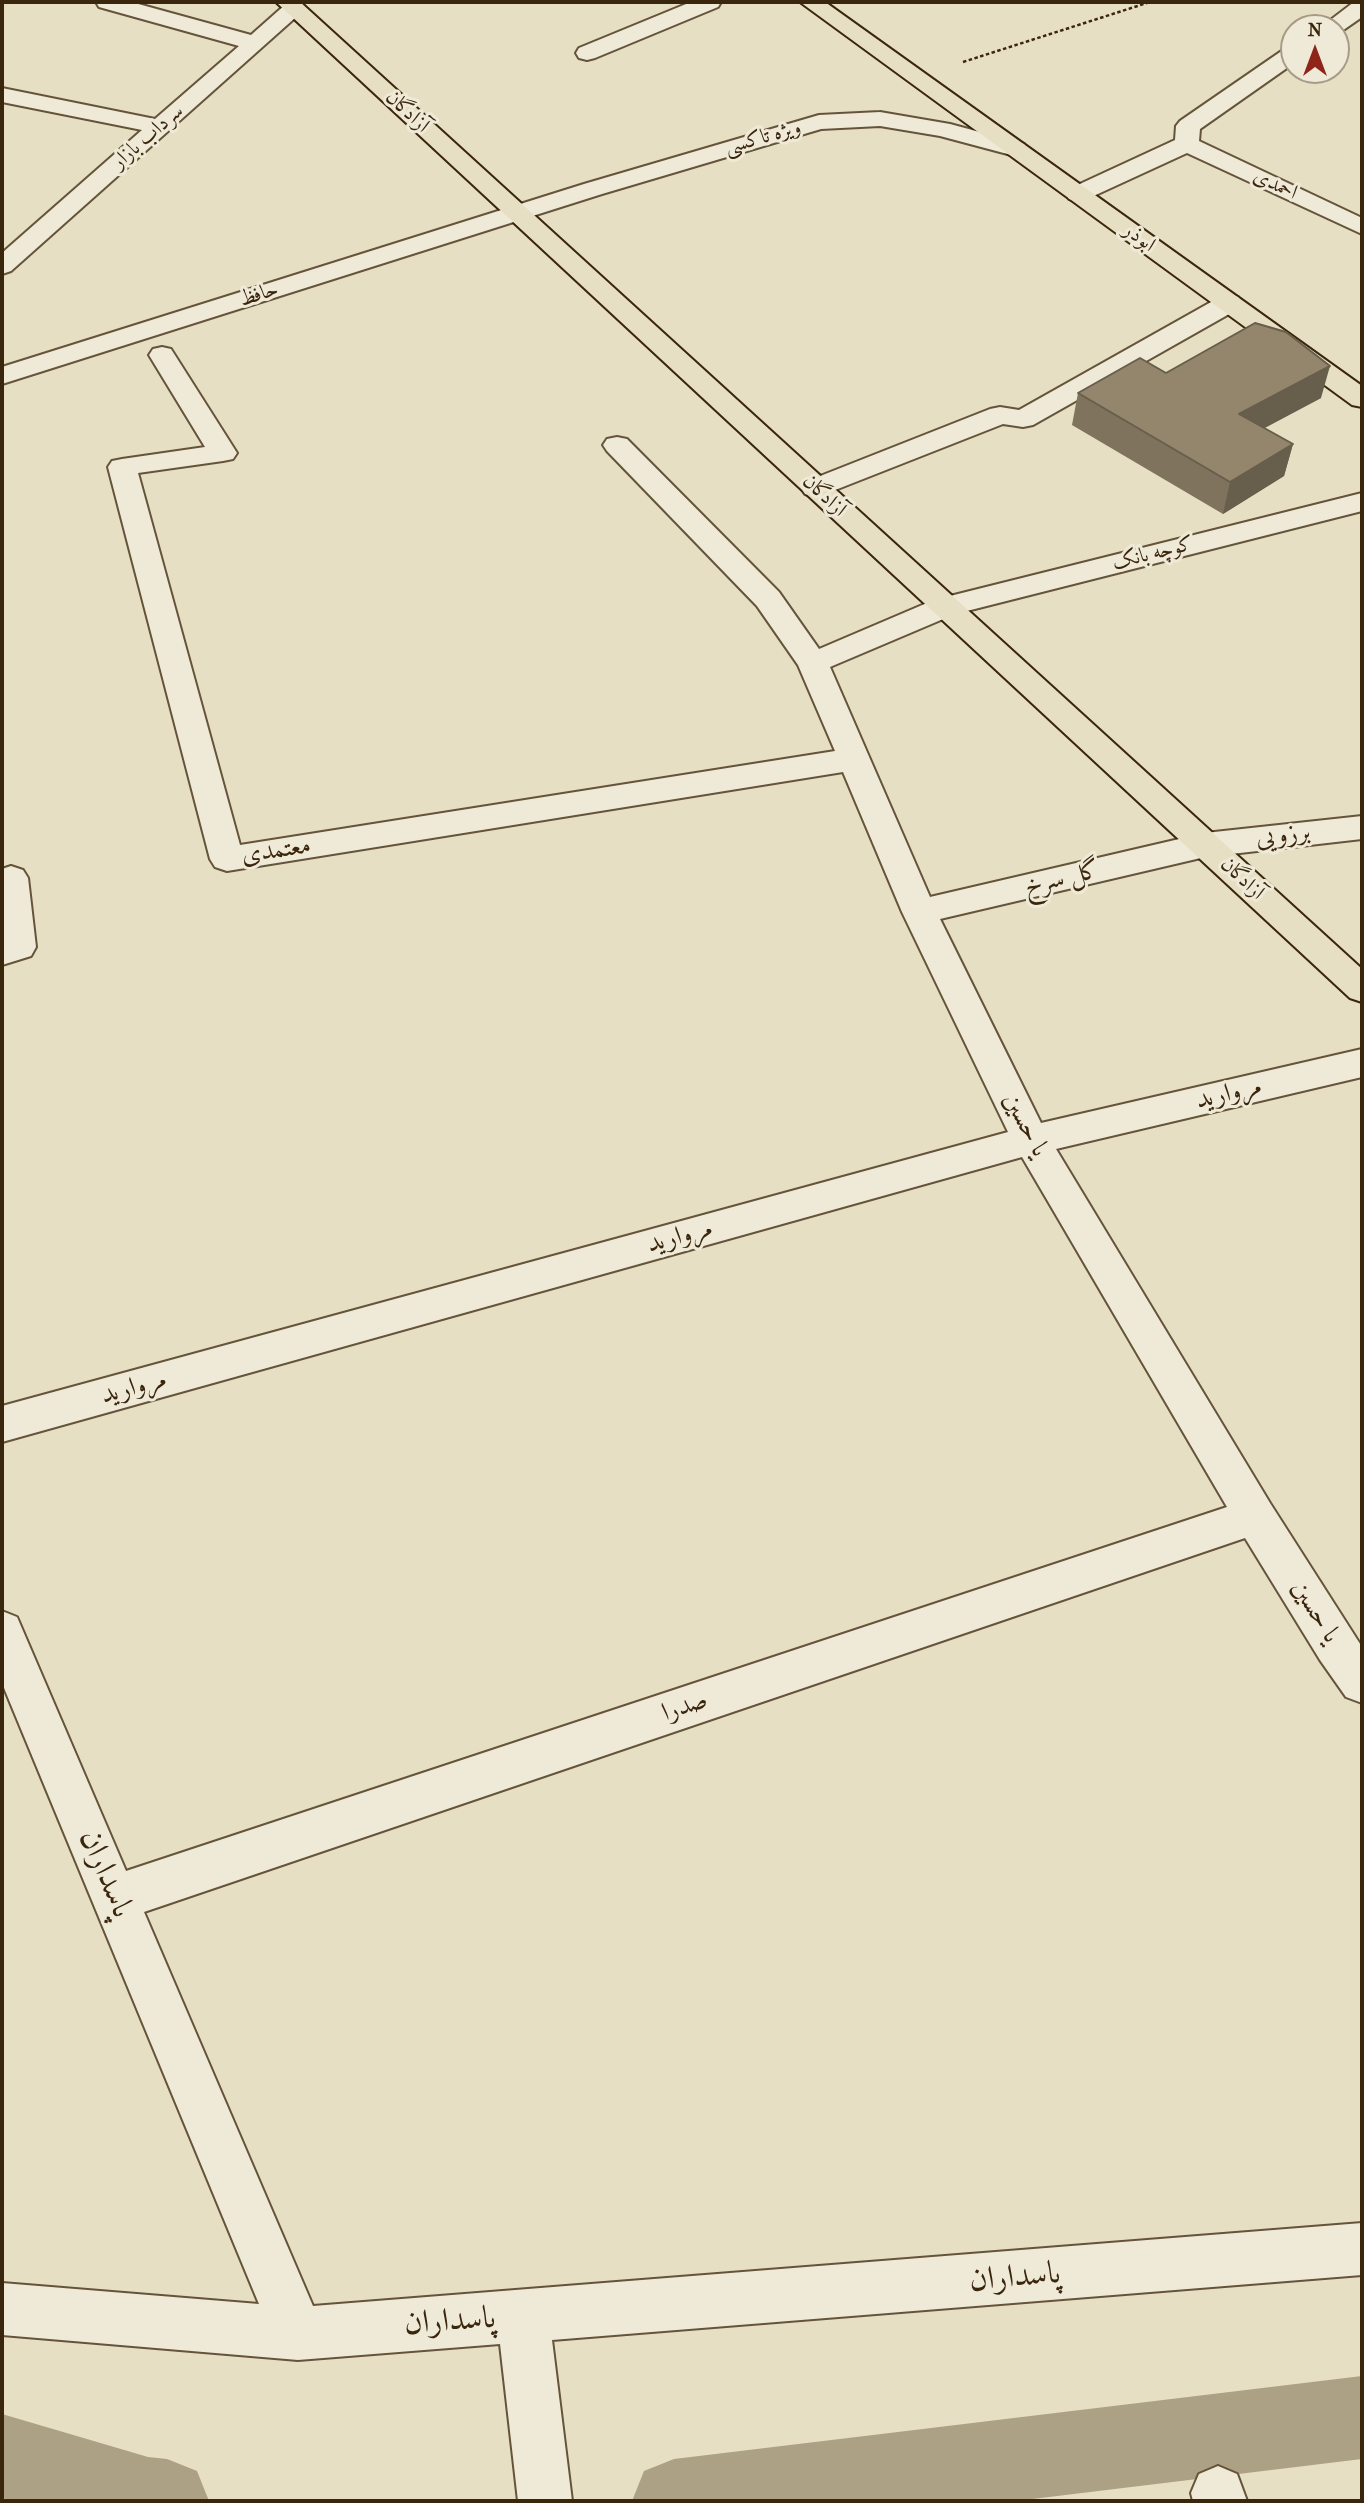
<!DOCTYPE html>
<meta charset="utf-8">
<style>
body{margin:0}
#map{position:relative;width:1364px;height:2503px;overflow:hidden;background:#e7dfc3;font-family:"IM FELL French Canon",serif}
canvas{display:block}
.frame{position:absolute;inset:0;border:4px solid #3a250d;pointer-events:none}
.north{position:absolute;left:1280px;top:14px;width:70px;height:70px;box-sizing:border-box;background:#efead8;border:2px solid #a79b87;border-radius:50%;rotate:0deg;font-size:19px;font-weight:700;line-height:28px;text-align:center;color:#3a250d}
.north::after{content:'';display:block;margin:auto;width:24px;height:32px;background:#8f2418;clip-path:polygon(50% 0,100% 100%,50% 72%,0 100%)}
</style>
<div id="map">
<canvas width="1364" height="2503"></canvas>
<div class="frame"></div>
<div class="north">N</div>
</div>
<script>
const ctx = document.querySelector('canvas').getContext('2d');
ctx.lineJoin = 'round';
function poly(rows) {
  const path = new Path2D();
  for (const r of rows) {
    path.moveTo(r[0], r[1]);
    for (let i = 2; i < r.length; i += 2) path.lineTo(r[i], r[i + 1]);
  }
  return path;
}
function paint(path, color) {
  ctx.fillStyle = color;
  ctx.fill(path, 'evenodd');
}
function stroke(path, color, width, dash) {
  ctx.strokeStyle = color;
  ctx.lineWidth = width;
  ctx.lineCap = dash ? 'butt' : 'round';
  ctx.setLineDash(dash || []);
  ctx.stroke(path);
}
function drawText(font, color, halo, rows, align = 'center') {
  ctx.font = font + ' "IM FELL French Canon",Amiri,serif';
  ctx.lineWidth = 6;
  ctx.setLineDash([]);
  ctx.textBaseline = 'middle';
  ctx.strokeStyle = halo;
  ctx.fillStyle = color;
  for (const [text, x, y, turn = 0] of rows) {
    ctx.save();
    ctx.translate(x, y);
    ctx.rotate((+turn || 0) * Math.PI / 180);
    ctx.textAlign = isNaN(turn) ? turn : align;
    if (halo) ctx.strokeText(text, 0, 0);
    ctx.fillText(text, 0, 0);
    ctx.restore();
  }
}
paint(poly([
 [1362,2376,1362,2459,1016,2501,632,2501,644,2471,674,2459,1362,2376],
 [2,2414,148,2457,167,2459,197,2471,209,2501,13,2501,2,2498,2,2414]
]), '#aca085');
const minor = poly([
 [96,2,131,2,251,35,286,4,294,2,302,4,305,9,11,271,2,274,2,253,142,130,2,102,2,88,155,119,239,46,99,7,96,2],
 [691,2,721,2,718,7,595,58,587,60,579,58,576,53,579,48,691,2],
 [1354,2,1362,2,1362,17,1339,33,1336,34,1336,28,1320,28,1354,2],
 [1294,46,1294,63,1200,129,1199,141,1362,218,1362,234,1187,153,1087,199,1078,201,1069,199,1066,194,1069,189,1175,140,1176,126,1180,121,1286,48,1294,46],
 [880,112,950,124,1024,144,1027,149,1024,154,1015,156,940,136,880,126,821,129,602,194,2,384,2,367,584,184,819,115,880,112],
 [1229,295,1238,297,1242,303,1238,309,1033,425,1023,427,1003,424,825,494,815,497,805,494,801,488,805,482,990,409,1000,407,1019,410,1220,297,1229,295],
 [162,347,171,349,237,453,233,459,223,461,138,473,240,845,835,751,798,665,757,606,607,451,603,445,607,439,617,437,627,439,779,592,819,649,934,600,1362,493,1362,511,955,614,830,667,930,897,1205,833,1362,816,1362,839,1205,857,940,919,1041,1123,1362,1049,1362,1077,1056,1149,1270,1503,1362,1647,1362,1703,1346,1697,1320,1660,1245,1538,144,1912,313,2306,1362,2223,1362,2275,552,2340,572,2501,518,2501,500,2344,298,2360,2,2335,2,2283,259,2304,2,1683,2,1611,17,1617,126,1871,1227,1507,1022,1157,2,1442,2,1406,1008,1132,902,912,843,772,227,871,215,867,210,859,108,467,112,461,122,459,205,447,149,355,153,349,162,347],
 [11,866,23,870,28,878,36,947,31,956,2,965,2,869,11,866],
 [1218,2466,1237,2474,1247,2501,1193,2501,1191,2493,1199,2474,1218,2466]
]);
const major = poly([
 [276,2,300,2,1362,969,1362,1002,1350,998,276,2],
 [800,2,825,2,1362,386,1362,407,1352,405,800,2]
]);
stroke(minor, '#65543a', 4);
stroke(major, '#3a250d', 4);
stroke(poly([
 [963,62,1150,2]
]), '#3a250d', 2.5, [3.5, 2.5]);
paint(minor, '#efead8');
paint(major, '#e7dfc3');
paint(poly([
 [1166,373,1321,398,1264,428,1293,444,1284,476,1223,514,1072,425,1078,393]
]), '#7f735d');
paint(poly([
 [1330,366,1321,398,1231,446,1239,414],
 [1293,444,1284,476,1223,514,1230,482]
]), '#685e4c');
const building = poly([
 [1255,323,1286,332,1330,366,1239,414,1293,444,1230,482,1078,393,1140,358,1166,373,1255,323]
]);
paint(building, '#94866c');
stroke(building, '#685e4c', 2);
drawText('21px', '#3a250d', '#efead8', [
 ["آزادگان",407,112,43],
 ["سرداب بازار",148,137,-41],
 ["ویژه تاکسی",763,138,-16],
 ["احمدی",1275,185,25],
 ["ابوذر",1139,238,36],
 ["حافظ",259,295,-18],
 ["آزادگان",824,496,43],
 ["کوچه بانک",1153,554,-14],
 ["آزادگان",1242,879,43]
]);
drawText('26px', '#3a250d', '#efead8', [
 ["برزویی",1283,836,-7],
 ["معتمدی",276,851,-9],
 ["گل سرخ",1062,879,-13],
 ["مروارید",1229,1094,-13],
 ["یا حسین",1025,1125,62],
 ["مروارید",680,1237,-15],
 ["مروارید",134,1388,-15],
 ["یا حسین",1315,1612,58],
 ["صدرا",685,1707,-19]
]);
drawText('32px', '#3a250d', '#efead8', [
 ["پاسداران",105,1874,67],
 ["پاسداران",1015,2278,-5],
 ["پاسداران",450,2322,-4]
]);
</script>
